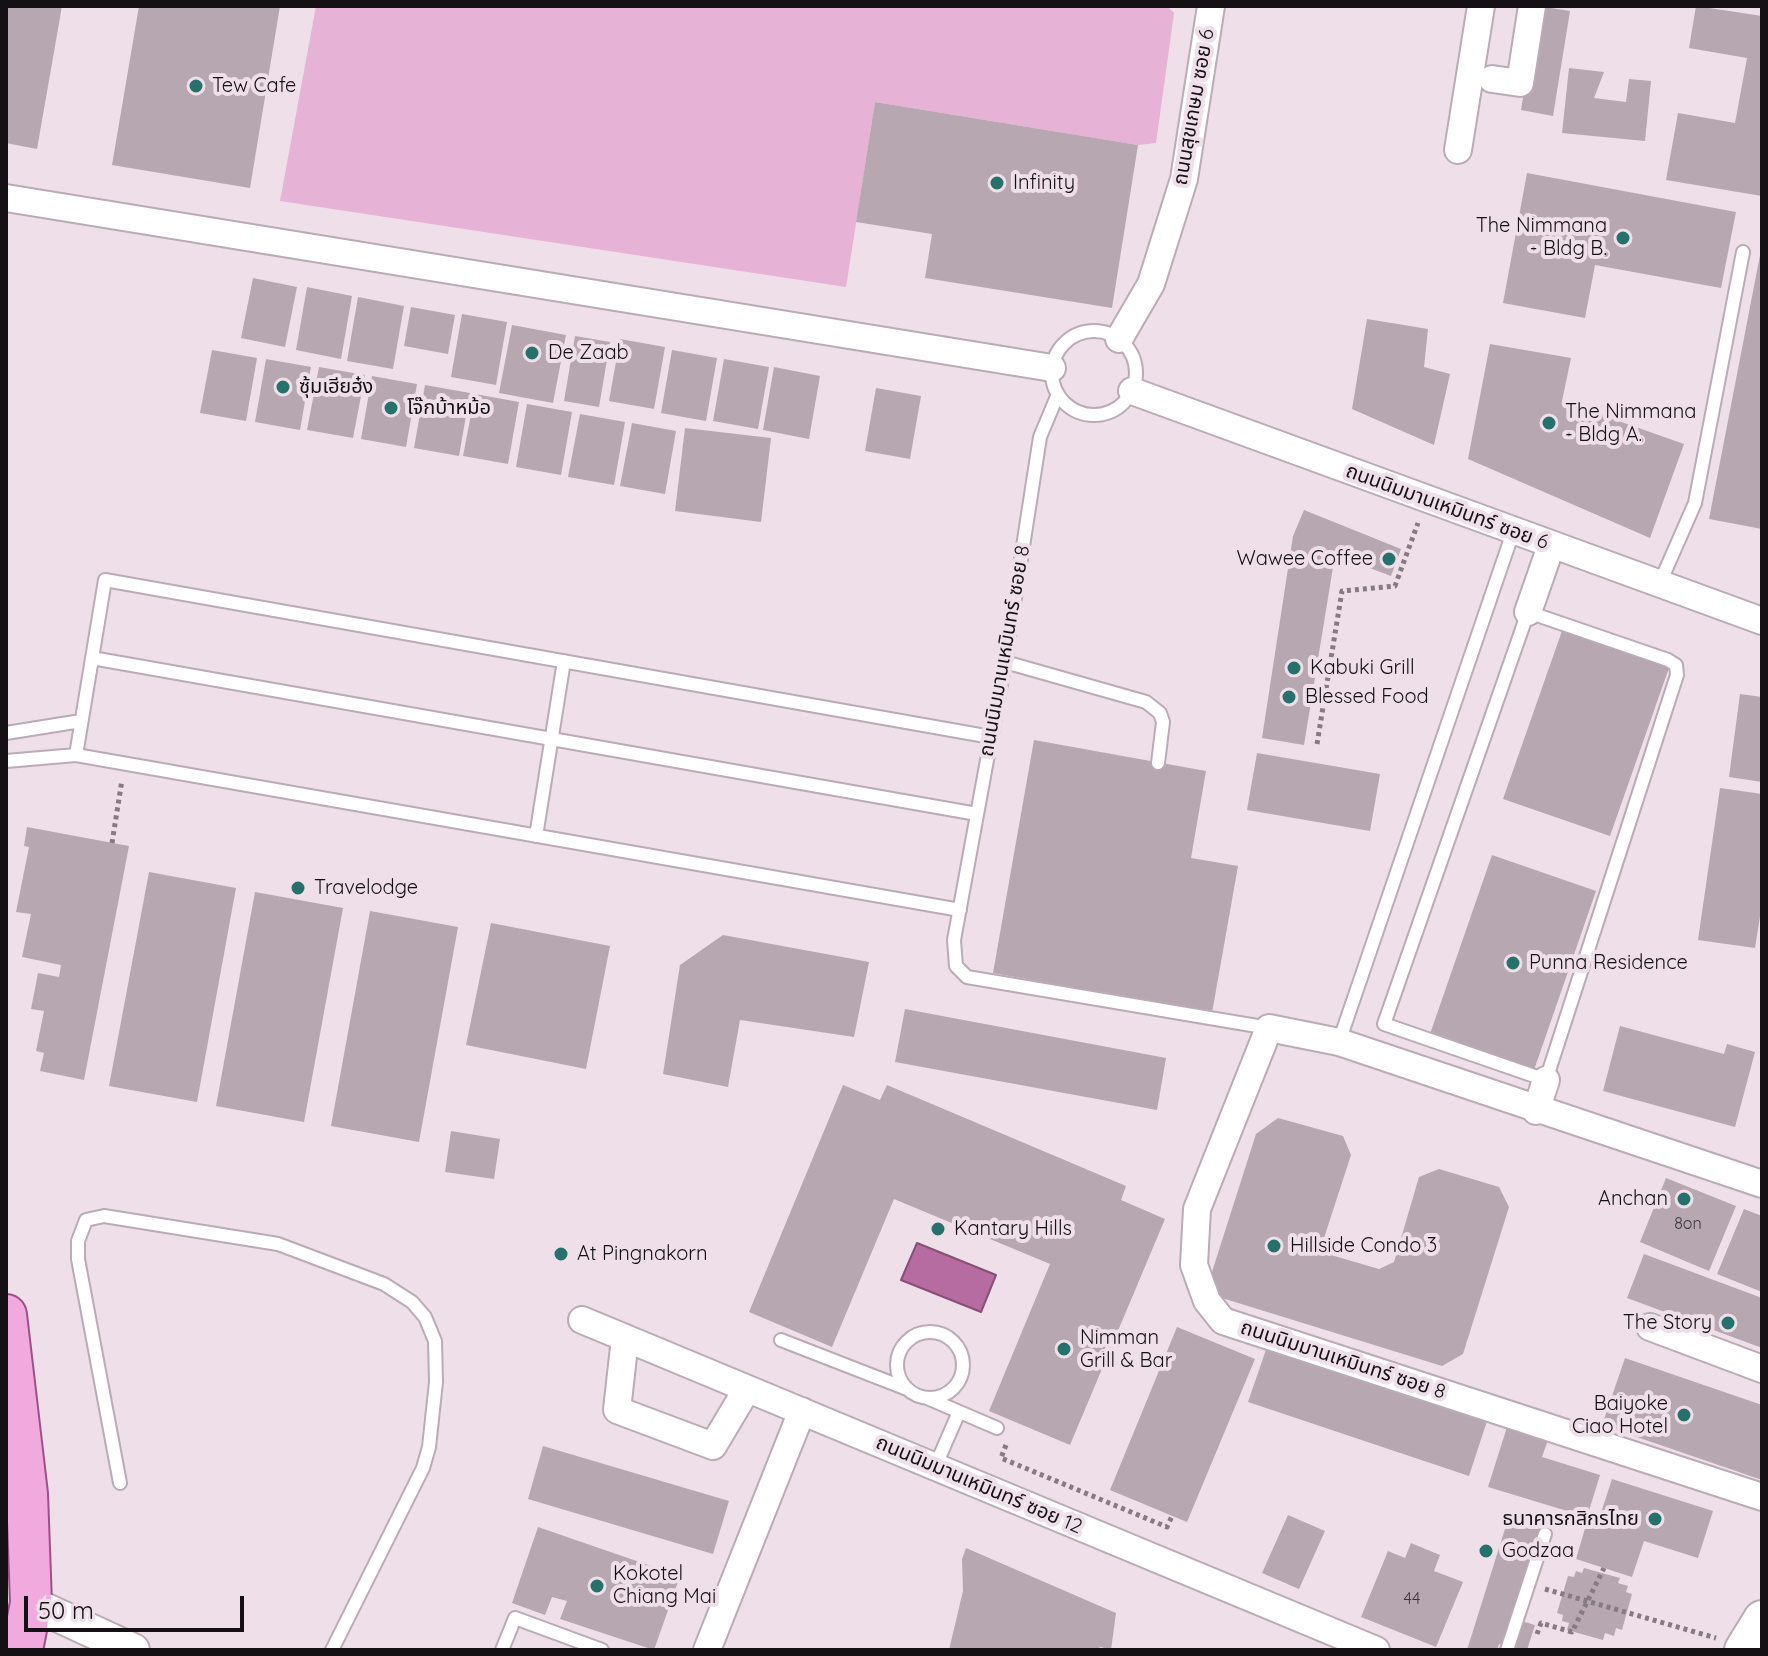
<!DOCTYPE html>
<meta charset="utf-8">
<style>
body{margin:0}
#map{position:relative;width:1768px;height:1656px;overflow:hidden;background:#eedfe9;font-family:Quicksand,sans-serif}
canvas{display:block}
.frame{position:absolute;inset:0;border:8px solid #151014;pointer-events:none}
.scale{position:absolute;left:24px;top:1596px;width:220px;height:36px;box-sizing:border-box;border:4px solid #151014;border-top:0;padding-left:10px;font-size:24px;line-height:28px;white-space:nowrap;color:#151014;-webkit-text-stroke:6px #eedfe9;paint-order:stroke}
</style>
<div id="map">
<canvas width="1768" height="1656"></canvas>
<div class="frame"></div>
<div class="scale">50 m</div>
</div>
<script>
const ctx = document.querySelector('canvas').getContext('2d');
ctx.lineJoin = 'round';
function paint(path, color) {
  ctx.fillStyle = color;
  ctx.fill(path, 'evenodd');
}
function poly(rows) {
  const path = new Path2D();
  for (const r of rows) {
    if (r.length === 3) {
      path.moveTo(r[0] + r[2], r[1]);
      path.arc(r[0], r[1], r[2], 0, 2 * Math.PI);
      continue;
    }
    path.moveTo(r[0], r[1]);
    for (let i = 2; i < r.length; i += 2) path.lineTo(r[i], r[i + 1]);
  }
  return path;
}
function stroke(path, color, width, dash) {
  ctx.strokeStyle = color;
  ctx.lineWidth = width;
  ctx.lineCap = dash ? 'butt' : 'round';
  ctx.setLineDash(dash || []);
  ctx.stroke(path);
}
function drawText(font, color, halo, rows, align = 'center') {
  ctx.font = font + ' Quicksand,"Noto Sans Thai",sans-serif';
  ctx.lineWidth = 8;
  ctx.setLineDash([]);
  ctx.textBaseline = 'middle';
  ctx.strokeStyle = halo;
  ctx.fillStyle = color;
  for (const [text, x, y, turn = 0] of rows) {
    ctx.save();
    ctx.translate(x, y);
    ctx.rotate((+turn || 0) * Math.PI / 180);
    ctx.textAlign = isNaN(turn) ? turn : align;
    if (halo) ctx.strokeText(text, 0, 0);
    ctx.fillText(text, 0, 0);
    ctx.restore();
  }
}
paint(poly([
 [316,6,1167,6,1174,13,1156,143,1138,145,875,102,846,287,280,201]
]), '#e6b2d5');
const water = poly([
 [917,1243,996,1275,981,1312,901,1280,917,1243]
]);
paint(water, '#b76ca1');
stroke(water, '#865077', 2);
paint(poly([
 [6,6,62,6,37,149,6,143],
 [139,6,280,6,250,188,112,165],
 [1538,6,1570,11,1553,116,1521,110],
 [1696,6,1762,16,1762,196,1666,180,1678,113,1735,123,1747,58,1689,48],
 [1569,68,1604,72,1594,98,1626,102,1629,79,1651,81,1645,141,1562,133],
 [875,102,1138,145,1112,308,925,278,932,234,856,222],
 [1527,173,1736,212,1721,288,1595,265,1585,318,1503,303],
 [1761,250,1762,250,1762,529,1709,519],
 [253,278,297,287,285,347,241,338],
 [307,287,352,296,341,359,296,350],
 [358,297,404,306,393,369,347,361],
 [411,307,455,315,448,354,404,346],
 [462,314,507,322,496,385,451,377],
 [1367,319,1428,329,1424,367,1450,374,1434,445,1352,409],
 [512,325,566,335,553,403,499,393],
 [575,336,610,342,599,407,564,401],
 [620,339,665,347,654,409,609,401],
 [1490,344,1571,358,1562,401,1684,444,1650,538,1468,459],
 [212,350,257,358,246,421,200,413],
 [672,350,717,358,706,421,661,413],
 [266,359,311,367,300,430,255,422],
 [724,359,769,367,758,429,713,421],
 [319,367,365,375,353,438,307,430],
 [774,367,820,376,809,439,763,430],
 [372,376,417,384,406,447,361,439],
 [425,385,470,393,459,456,414,448],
 [876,388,921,396,910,459,865,451],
 [475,394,519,402,508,464,463,456],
 [527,404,572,412,561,475,516,467],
 [580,414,625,422,614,485,568,477],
 [632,423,676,431,665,494,620,486],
 [685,428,771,438,761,522,675,511],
 [1304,510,1401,549,1391,576,1335,555,1304,745,1262,738,1293,536],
 [1563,628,1670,665,1610,836,1503,799],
 [1740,694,1762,697,1762,782,1729,777],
 [1034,740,1206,771,1191,858,1238,866,1212,1013,993,973],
 [1257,753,1380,774,1370,831,1247,810],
 [1720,788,1762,794,1762,904,1755,948,1698,940],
 [27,827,129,846,84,1080,40,1071,44,1053,36,1051,44,1011,31,1009,38,973,59,977,61,965,22,957,31,914,16,912,29,847,24,846],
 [1492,855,1596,891,1534,1070,1430,1034],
 [149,872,236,888,197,1102,109,1086],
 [255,892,343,908,304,1122,216,1106],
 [370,911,458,927,419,1142,331,1126],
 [491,923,610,946,586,1069,466,1045],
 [723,935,869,962,854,1037,740,1020,728,1087,663,1074,680,965],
 [905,1009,1166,1058,1157,1110,895,1062],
 [1620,1026,1724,1054,1727,1044,1755,1052,1735,1127,1603,1091],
 [843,1085,880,1100,887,1085,1126,1186,1121,1200,1165,1219,1070,1445,989,1411,1050,1264,894,1199,832,1347,749,1312],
 [1278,1118,1343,1136,1351,1155,1324,1238,1331,1255,1379,1269,1394,1262,1419,1177,1439,1169,1499,1187,1509,1207,1463,1354,1442,1366,1222,1298,1211,1275,1256,1134],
 [451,1131,500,1139,494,1179,445,1172],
 [1666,1178,1736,1206,1709,1271,1640,1242],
 [1744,1209,1762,1216,1762,1292,1717,1274],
 [1644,1254,1762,1298,1762,1348,1627,1298],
 [1177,1327,1255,1359,1187,1522,1110,1490],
 [1270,1338,1490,1412,1469,1476,1248,1402],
 [1625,1358,1762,1405,1762,1480,1602,1425],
 [1508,1424,1549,1437,1542,1457,1600,1475,1587,1517,1488,1487],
 [543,1446,729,1501,713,1554,528,1499],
 [1612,1479,1713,1511,1698,1558,1644,1541,1632,1577,1576,1559,1586,1525,1596,1528],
 [1288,1515,1325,1531,1299,1589,1262,1573],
 [1509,1516,1541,1526,1512,1618,1535,1625,1527,1650,1499,1644,1497,1650,1467,1650],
 [538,1527,680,1576,654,1650,560,1619,567,1601,552,1597,545,1615,512,1603],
 [1411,1543,1440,1555,1434,1571,1463,1582,1436,1647,1361,1617,1388,1551,1405,1558],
 [966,1548,1116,1613,1111,1650,1101,1647,1094,1650,949,1650,963,1591,962,1559],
 [1584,1568,1620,1578,1618,1583,1628,1586,1626,1592,1632,1594,1622,1630,1616,1628,1614,1636,1605,1633,1603,1640,1567,1630,1569,1623,1562,1621,1563,1615,1557,1613,1568,1576,1574,1577,1576,1571,1582,1573]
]), '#b6a7b0');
const service = poly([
 [1094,373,42],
 [1058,394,1040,437,1005,662,954,940,956,966,967,977,1269,1028],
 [1659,585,1695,503,1743,252],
 [1528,612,1668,660,1676,665,1677,675,1546,1080,1384,1024,1528,612],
 [92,658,977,814],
 [1005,662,1146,702,1160,713,1163,722,1158,763],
 [6,733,81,721],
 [76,755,105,580,991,737],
 [6,761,76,755,960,910],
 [536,836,564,661],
 [1339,1042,1513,532],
 [930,1365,33],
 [781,1340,907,1389],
 [927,1398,997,1428],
 [935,1467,959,1412],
 [120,1483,78,1259,78,1241,86,1220,104,1216,278,1244,384,1284,412,1302,425,1317,435,1341,436,1382,429,1447,423,1468,332,1650],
 [502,1650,515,1618,602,1650],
 [1507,1650,1545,1534]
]);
const minor = poly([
 [1492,79,1520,83,1532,6],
 [1458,150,1481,6],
 [6,198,1052,368],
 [1119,339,1151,284,1184,179,1211,6],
 [1132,391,1762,621],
 [1528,612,1551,546],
 [1536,1111,1546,1080],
 [1762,1184,1339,1042,1269,1028,1197,1209,1194,1265,1207,1301,1223,1321,1762,1497],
 [582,1320,1376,1650],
 [1650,1327,1762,1369],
 [625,1338,617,1410,713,1446,747,1389],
 [707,1650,802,1411]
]);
const tertiary = poly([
 [31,1603,133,1650]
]);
const secondary = poly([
 [1743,1650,1762,1619]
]);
const primary = poly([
 [6,1315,27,1494,31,1603,22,1650]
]);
stroke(service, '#baabb4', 16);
stroke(minor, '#baabb4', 30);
stroke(tertiary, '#baabb4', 36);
stroke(secondary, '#baabb4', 40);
stroke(primary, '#9e5088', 44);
stroke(poly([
 [1317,744,1342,591,1395,586,1418,523],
 [112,843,122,780],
 [1006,1445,1001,1458,1167,1527,1172,1516],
 [1545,1589,1716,1638],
 [1537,1634,1541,1623,1572,1632,1604,1568]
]), '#867b82', 5, [4, 4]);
stroke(service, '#fff', 12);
stroke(minor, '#fff', 26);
stroke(tertiary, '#fff', 32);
stroke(secondary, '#fff', 36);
stroke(primary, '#f1aadd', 40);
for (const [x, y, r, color] of [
 [196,86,8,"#27716c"],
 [997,183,8,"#27716c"],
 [1623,238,8,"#27716c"],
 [532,353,8,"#27716c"],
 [283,387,8,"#27716c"],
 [391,408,8,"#27716c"],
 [1549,423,8,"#27716c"],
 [1389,559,8,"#27716c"],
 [1294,668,8,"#27716c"],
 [1289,697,8,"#27716c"],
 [298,888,8,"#27716c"],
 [1513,963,8,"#27716c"],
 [1684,1199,8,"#27716c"],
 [938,1229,8,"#27716c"],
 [1274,1246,8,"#27716c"],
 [561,1254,8,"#27716c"],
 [1728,1323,8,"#27716c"],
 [1064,1349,8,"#27716c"],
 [1684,1415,8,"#27716c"],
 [1655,1519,8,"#27716c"],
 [1486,1551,8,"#27716c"],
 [597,1586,8,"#27716c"]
]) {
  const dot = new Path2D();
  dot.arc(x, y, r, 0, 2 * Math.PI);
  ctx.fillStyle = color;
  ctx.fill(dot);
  stroke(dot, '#eedfe9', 3);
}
drawText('16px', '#3d363b', null, [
 ["8on",1688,1224],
 ["44",1412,1599]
]);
drawText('20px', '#151014', '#eedfe9', [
 ["Tew Cafe",212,86],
 ["Infinity",1013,183],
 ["The Nimmana",1607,226,"right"],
 ["- Bldg B.",1607,249,"right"],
 ["De Zaab",548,353],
 ["ซุ้มเฮียฮ๋ง",299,387],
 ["โจ๊กบ้าหม้อ",407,408],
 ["The Nimmana",1565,412],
 ["- Bldg A.",1565,435],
 ["Wawee Coffee",1373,559,"right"],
 ["Kabuki Grill",1310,668],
 ["Blessed Food",1305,697],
 ["Travelodge",314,888],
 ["Punna Residence",1529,963],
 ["Anchan",1668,1199,"right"],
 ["Kantary Hills",954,1229],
 ["Hillside Condo 3",1290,1246],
 ["At Pingnakorn",577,1254],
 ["The Story",1712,1323,"right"],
 ["Nimman",1080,1338],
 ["Grill & Bar",1080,1361],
 ["Baiyoke",1668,1404,"right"],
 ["Ciao Hotel",1668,1427,"right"],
 ["ธนาคารกสิกรไทย",1639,1519,"right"],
 ["Godzaa",1502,1551],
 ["Kokotel",613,1574],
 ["Chiang Mai",613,1597]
], 'left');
drawText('20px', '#151014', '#eedfe9', [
 ["ถนนสุขเกษม ซอย 6",1194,107,-80],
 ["ถนนนิมมานเหมินทร์ ซอย 6",1447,507,20],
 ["ถนนนิมมานเหมินทร์ ซอย 8",1005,651,-80],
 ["ถนนนิมมานเหมินทร์ ซอย 8",1343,1360,18],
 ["ถนนนิมมานเหมินทร์ ซอย 12",979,1485,23]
]);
</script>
